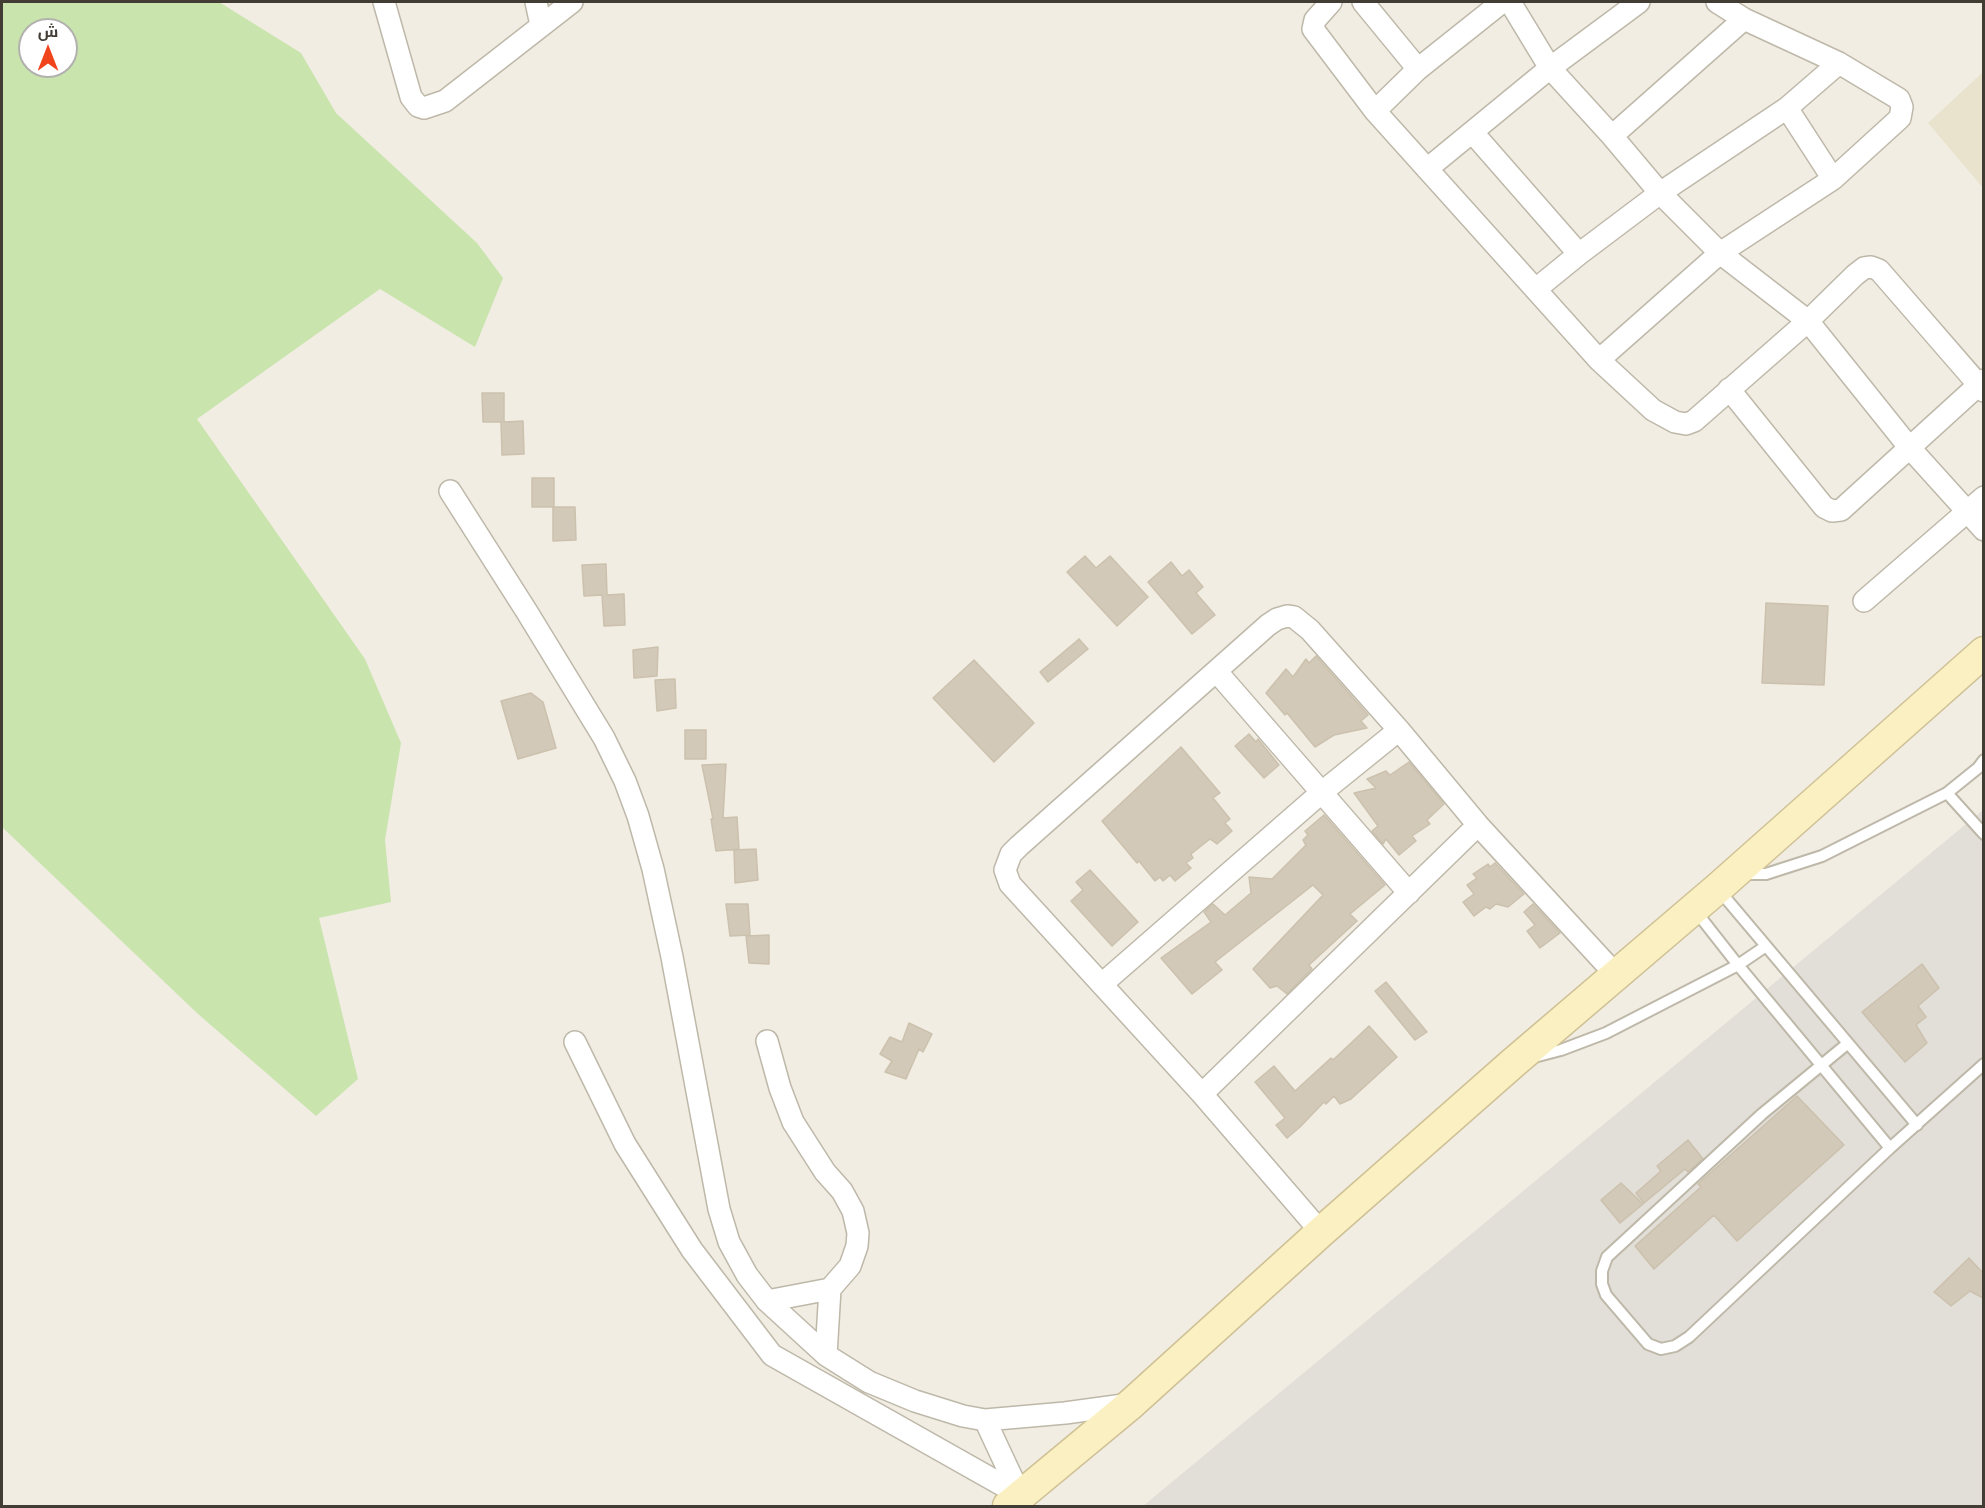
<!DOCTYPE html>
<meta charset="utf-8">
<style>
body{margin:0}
#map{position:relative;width:1985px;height:1508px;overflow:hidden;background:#f1ede3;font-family:"Work Sans",Cairo,sans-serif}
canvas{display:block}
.frame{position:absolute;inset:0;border:3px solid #423d34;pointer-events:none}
.north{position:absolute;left:18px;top:18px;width:60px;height:60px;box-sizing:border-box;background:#fff;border:2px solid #b3b1ae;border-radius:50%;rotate:0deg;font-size:16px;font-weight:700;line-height:24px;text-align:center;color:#423d34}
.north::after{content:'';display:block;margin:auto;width:21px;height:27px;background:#ef441c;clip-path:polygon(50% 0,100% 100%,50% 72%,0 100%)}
</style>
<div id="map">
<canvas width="1985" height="1508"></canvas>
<div class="frame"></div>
<div class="north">ش</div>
</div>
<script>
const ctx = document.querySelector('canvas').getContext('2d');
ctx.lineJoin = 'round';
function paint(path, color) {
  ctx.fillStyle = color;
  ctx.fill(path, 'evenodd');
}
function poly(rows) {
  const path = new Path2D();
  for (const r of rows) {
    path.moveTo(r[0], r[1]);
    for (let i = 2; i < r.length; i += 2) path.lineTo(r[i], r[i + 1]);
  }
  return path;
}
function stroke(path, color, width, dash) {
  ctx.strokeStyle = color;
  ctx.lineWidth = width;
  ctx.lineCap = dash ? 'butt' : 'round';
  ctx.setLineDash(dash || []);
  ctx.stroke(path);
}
paint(poly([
 [1983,810,1983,1506,1143,1506]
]), '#e2ded8');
paint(poly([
 [1983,72,1983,188,1928,123]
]), '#e9e3cd');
paint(poly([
 [2,2,219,2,301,53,336,113,477,243,503,278,475,347,380,289,197,419,365,659,401,743,385,840,391,902,319,918,358,1079,316,1116,198,1014,2,827],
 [30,30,66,30,66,66,30,66]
]), '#c9e4ad');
const building = poly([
 [482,393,504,393,504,422,523,421,524,454,502,455,501,422,483,422,482,393],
 [532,478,554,478,554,507,575,507,576,540,553,541,553,507,532,507,532,478],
 [1085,556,1096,568,1110,556,1148,597,1117,626,1067,572,1085,556],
 [1171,562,1182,576,1189,570,1203,587,1196,593,1215,615,1192,634,1148,582,1171,562],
 [606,564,607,595,624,594,625,625,604,626,602,595,584,596,582,565,606,564],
 [1766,603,1828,606,1824,685,1762,683,1766,603],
 [1079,639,1088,649,1048,682,1040,672,1079,639],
 [658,647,657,676,634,678,633,650,658,647],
 [1316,656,1368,715,1361,721,1367,728,1334,735,1315,747,1287,713,1285,715,1266,693,1286,669,1293,677,1306,659,1309,663,1316,656],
 [974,660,1034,723,994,762,933,698,974,660],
 [675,679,676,708,657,711,655,680,675,679],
 [531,693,543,702,556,748,518,759,501,701,531,693],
 [685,730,706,730,706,759,685,759,685,730],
 [1249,734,1256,742,1258,739,1279,765,1264,778,1235,746,1249,734],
 [1181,747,1220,793,1213,798,1230,819,1225,823,1232,831,1217,844,1210,839,1191,854,1193,858,1186,863,1191,868,1175,881,1170,875,1163,881,1160,877,1155,881,1139,861,1137,863,1102,821,1181,747],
 [1409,762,1444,804,1427,820,1430,824,1412,836,1416,841,1399,855,1386,839,1383,844,1372,831,1378,826,1354,793,1376,788,1367,779,1386,771,1390,775,1409,762],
 [726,764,723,818,737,817,739,849,716,851,711,819,713,819,702,765,726,764],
 [1324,815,1385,885,1350,914,1357,921,1309,965,1312,969,1287,994,1277,986,1270,988,1253,969,1323,895,1313,885,1215,962,1222,970,1192,994,1161,958,1211,922,1204,912,1213,904,1225,915,1251,893,1249,877,1272,879,1306,845,1303,840,1308,835,1305,831,1324,815],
 [756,849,758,880,735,883,734,850,756,849],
 [1495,863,1524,894,1508,907,1496,904,1490,909,1486,907,1474,916,1463,902,1474,894,1467,885,1477,878,1473,874,1488,864,1490,867,1495,863],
 [1090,870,1138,922,1112,946,1071,901,1083,890,1076,882,1090,870],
 [726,904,748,904,750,935,730,936,726,904],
 [1533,904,1560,933,1540,948,1527,931,1535,925,1524,912,1533,904],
 [769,935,769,964,749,963,746,936,769,935],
 [1922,964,1939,988,1918,1006,1926,1017,1916,1025,1927,1043,1905,1062,1862,1012,1922,964],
 [1386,982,1427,1032,1415,1040,1375,991,1386,982],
 [909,1023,932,1034,923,1052,919,1049,906,1079,885,1072,892,1061,880,1054,890,1037,902,1042,909,1023],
 [1369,1026,1397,1057,1351,1099,1340,1104,1334,1096,1326,1104,1324,1102,1300,1127,1287,1138,1276,1125,1285,1118,1255,1082,1274,1066,1295,1091,1331,1058,1333,1060,1369,1026],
 [1797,1096,1844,1145,1737,1241,1714,1215,1654,1269,1635,1246,1701,1187,1698,1184,1797,1096],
 [1688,1140,1703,1159,1688,1172,1685,1169,1644,1203,1636,1193,1661,1171,1657,1166,1688,1140],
 [1621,1183,1643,1204,1620,1223,1601,1200,1621,1183],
 [1969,1258,1983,1273,1983,1298,1970,1291,1951,1306,1934,1292,1969,1258]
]);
paint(building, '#d2c9b9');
stroke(building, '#ccc1ad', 1.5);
const lane = poly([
 [1947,793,1984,834],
 [1743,870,1752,874,1766,874,1822,856,1947,793,1978,768,1984,760],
 [1718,889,1917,1125],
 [1694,909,1738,965,1890,1148],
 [1847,1044,1762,1114,1607,1257,1602,1271,1602,1284,1606,1295,1648,1344,1661,1349,1675,1346,1689,1337,1890,1148,1984,1064],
 [1534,1057,1561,1050,1606,1033,1738,965,1766,946]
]);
const street = poly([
 [384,2,411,97,418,106,424,108,445,101,572,2],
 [536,2,541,25],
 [1331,2,1315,20,1313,29,1375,111,1599,360,1653,410,1675,422,1686,424,1694,421,1808,321,1855,275,1864,268,1871,267,1879,270,1984,391],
 [1363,2,1418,69],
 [1510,2,1550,68,1612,136,1660,193,1720,253,1808,321,1909,447,1984,530],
 [1787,108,1833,179],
 [1375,111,1418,69,1502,2],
 [1473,133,1579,254,1660,193,1787,108,1839,63],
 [1612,136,1744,19,1717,2],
 [1427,169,1550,68,1639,2],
 [1536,289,1579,254],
 [1599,360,1720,253,1833,179,1900,118,1902,107,1899,99,1839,63,1744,19],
 [1729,389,1824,507,1832,511,1841,510,1984,380],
 [450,491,527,612,604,738,625,781,638,816,653,869,672,957,719,1209,729,1242,747,1275,767,1301,826,1355,869,1382,915,1401,963,1416,985,1420,1065,1413,1131,1404],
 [1864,601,1984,497],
 [1217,672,1409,893],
 [1102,984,1321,793,1399,730],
 [767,1041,780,1088,793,1122,825,1172,842,1191,853,1211,858,1233,857,1246,850,1266,830,1289,826,1355],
 [575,1042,625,1144,692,1250,772,1355,1020,1495],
 [1202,1094,1478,825],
 [1321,1232,1202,1094,1010,884,1005,870,1011,854,1019,846,1268,625,1277,619,1287,616,1294,617,1310,630,1399,730,1478,825,1617,976],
 [767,1301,830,1289],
 [985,1420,1020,1495]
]);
const secondary = poly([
 [1008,1506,1131,1404,1321,1232,1513,1063,1718,888,1984,652]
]);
stroke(lane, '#beb8a9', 14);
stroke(street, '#beb8a9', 24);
stroke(secondary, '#cfc195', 33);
stroke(lane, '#fff', 10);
stroke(street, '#fff', 21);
stroke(secondary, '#fbf0c2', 30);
</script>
